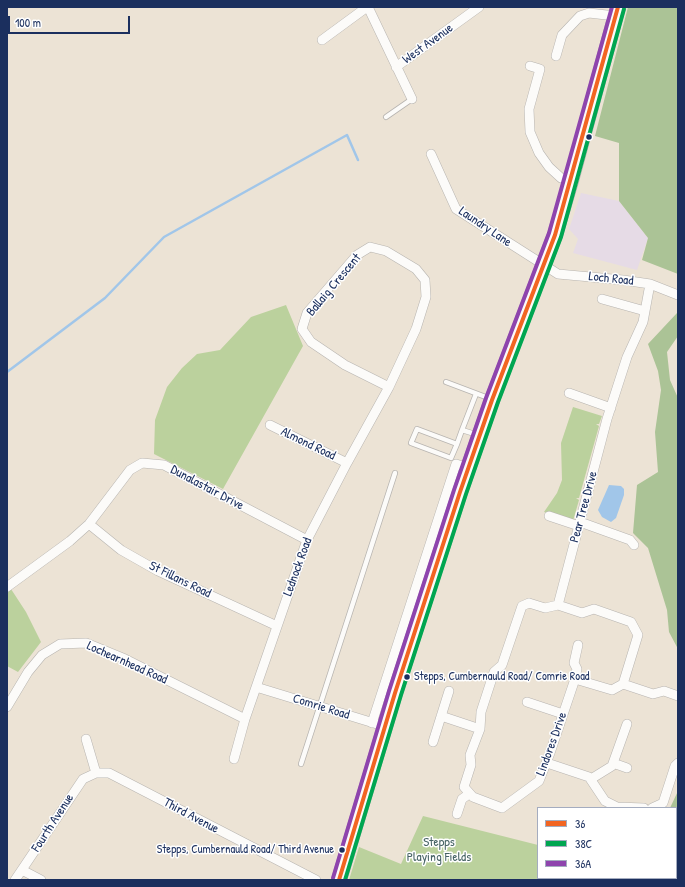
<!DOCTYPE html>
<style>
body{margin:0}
#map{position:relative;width:685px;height:887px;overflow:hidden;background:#ece3d5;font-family:"Patrick Hand",sans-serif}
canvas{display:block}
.frame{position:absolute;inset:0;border:8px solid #1b2f5e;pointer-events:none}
.legend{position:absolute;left:537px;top:807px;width:140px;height:72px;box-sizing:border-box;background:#fff;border:1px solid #a4acbf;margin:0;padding:5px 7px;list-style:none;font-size:12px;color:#1b2f5e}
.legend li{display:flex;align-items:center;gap:8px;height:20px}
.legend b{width:20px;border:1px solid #a4acbf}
.scale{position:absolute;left:8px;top:16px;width:122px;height:18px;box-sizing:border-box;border:2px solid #1b2f5e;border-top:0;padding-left:5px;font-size:12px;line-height:14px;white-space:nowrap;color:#1b2f5e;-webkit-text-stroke:3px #fff;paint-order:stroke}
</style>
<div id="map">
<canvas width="685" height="887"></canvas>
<div class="frame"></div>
<ul class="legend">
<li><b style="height:5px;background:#f26522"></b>36</li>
<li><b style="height:5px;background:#00a651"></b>38C</li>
<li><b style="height:5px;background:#8e44ad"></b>36A</li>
</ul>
<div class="scale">100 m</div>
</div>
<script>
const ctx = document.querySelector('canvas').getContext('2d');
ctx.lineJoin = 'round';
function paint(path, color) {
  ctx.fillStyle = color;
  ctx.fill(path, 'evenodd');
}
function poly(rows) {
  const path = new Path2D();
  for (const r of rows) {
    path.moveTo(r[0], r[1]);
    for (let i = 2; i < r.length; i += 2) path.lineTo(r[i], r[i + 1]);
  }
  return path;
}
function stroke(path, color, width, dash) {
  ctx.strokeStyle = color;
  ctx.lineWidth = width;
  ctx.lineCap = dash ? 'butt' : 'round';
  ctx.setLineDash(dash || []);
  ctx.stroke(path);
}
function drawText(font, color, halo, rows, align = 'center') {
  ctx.font = font + ' "Patrick Hand",sans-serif';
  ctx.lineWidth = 3;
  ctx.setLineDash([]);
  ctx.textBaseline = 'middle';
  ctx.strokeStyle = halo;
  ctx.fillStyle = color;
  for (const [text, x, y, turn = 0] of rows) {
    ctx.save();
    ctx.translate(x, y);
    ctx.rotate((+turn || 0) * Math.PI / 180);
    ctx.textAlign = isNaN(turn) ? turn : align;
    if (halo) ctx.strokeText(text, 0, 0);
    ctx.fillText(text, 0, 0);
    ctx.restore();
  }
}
paint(poly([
 [581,193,619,201,648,238,637,270,573,253,578,239,569,229]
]), '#e6dbe6');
paint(poly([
 [286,305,303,346,223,489,154,454,155,420,167,387,182,368,197,354,220,350,251,317],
 [573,407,602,416,599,424,596,424,599,426,579,498,576,498,579,500,573,521,544,512,557,493,562,480,561,443],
 [11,589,26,612,41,642,18,672,7,666,7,590],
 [423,816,538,845,538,878,670,878,678,880,349,880,359,847,401,864]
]), '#bbd19d');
paint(poly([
 [628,7,678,7,678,274,642,260,648,238,619,201,619,143,595,136],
 [677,313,678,336,667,352,670,380,678,398,678,649,669,632,667,610,648,548,633,533,637,485,658,472,655,432,661,390,658,371,648,344],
 [678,791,678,880,658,880,658,878,676,878,676,808,670,808]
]), '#abc396');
paint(poly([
 [609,485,621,486,624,489,624,495,616,518,611,522,602,517,598,510]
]), '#a1c6e9');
stroke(poly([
 [7,372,105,298,164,237,347,135,358,160]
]), '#a1c6e9', 2.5);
const lane = poly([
 [386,117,412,99],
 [446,382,491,399],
 [462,430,476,394],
 [457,444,417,429,411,443,451,458,457,444,462,430,478,435],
 [301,764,395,473]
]);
const street = poly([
 [368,7,412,99],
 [322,40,367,7],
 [556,56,562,35,580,16,589,13,615,16],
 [530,66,540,69,529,109,530,132,539,153,549,167,561,178,571,181],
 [396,67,479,7],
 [431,154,456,209,558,274,623,280,650,284,678,295],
 [602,299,645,311],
 [569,393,611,408],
 [270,425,347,463],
 [549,516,579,526],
 [580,522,630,540,634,545],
 [89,524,121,550,158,571,277,626],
 [7,587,70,541,89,524,130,470,142,463,164,465,307,540],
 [529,603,545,608,558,605,582,613,594,609,631,622,638,635,623,684,612,690,575,679,550,753,539,781,502,808,473,797,464,787,471,765,470,755,480,729,481,712,494,672,502,665,522,606,529,603],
 [558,605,607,419,627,357,643,322,650,284],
 [575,679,577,669,574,663,578,645],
 [623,684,653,694,664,691,678,696],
 [256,687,377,724],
 [527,702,563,714],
 [7,707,28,672,42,655,60,644,86,643,125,659,245,719],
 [441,716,480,729],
 [372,723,456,464,469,468],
 [86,739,96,773,109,773,316,880],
 [433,742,449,691],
 [234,759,245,719,307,540,347,463,389,387,416,329,426,297,425,280,416,269,386,251,370,247,357,255,307,313,302,329,311,342,345,365,389,387],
 [547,763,589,777,605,801,617,807,644,808],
 [613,763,627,768],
 [591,779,612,766,627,724],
 [652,808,663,803,675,766,678,763],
 [457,814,462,799,469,794],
 [22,870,41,880],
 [15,880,83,779,96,773]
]);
const primary = poly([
 [339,880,395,693,460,492,492,400,555,235,571,181,618,7]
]);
stroke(lane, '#b7b4b0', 6);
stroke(street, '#b7b4b0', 10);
stroke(primary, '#b7b4b0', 16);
stroke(lane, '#fcfbf9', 4.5);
stroke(street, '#fcfbf9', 9);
stroke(primary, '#fcfbf9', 14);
stroke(poly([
 [339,880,395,693,460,492,492,400,555,235,618,7]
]), '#f26522', 4);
stroke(poly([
 [345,880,401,695,466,494,498,402,561,237,624,9]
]), '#00a651', 4);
stroke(poly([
 [333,878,389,691,454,490,486,398,549,233,612,7]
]), '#8e44ad', 4);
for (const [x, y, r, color] of [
 [589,137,3.5,"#1b2f5e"],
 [407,677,3.5,"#1b2f5e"],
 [342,850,3.5,"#1b2f5e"]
]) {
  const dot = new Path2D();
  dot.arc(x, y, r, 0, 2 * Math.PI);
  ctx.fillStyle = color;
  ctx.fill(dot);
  stroke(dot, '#fff', 1.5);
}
drawText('12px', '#1b2f5e', '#fff', [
 ["Stepps, Cumbernauld Road/ Comrie Road",414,677],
 ["Stepps, Cumbernauld Road/ Third Avenue",334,850,"right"]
], 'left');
drawText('13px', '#1b2f5e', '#fff', [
 ["West Avenue",428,44,-36],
 ["Laundry Lane",485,227,34],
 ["Loch Road",611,279,6],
 ["Ballaig Crescent",334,285,-50],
 ["Almond Road",308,444,26],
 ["Dunalastair Drive",207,488,28],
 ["Pear Tree Drive",584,507,-75],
 ["Lednock Road",298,567,-70],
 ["St Fillans Road",180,580,26],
 ["Lochearnhead Road",127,663,24],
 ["Comrie Road",321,707,17],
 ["Lindores Drive",552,744,-70],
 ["Third Avenue",191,816,28],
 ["Fourth Avenue",53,823,-57]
]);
drawText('13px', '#456264', '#fff', [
 ["Stepps",439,843],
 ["Playing Fields",439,858]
]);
</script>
